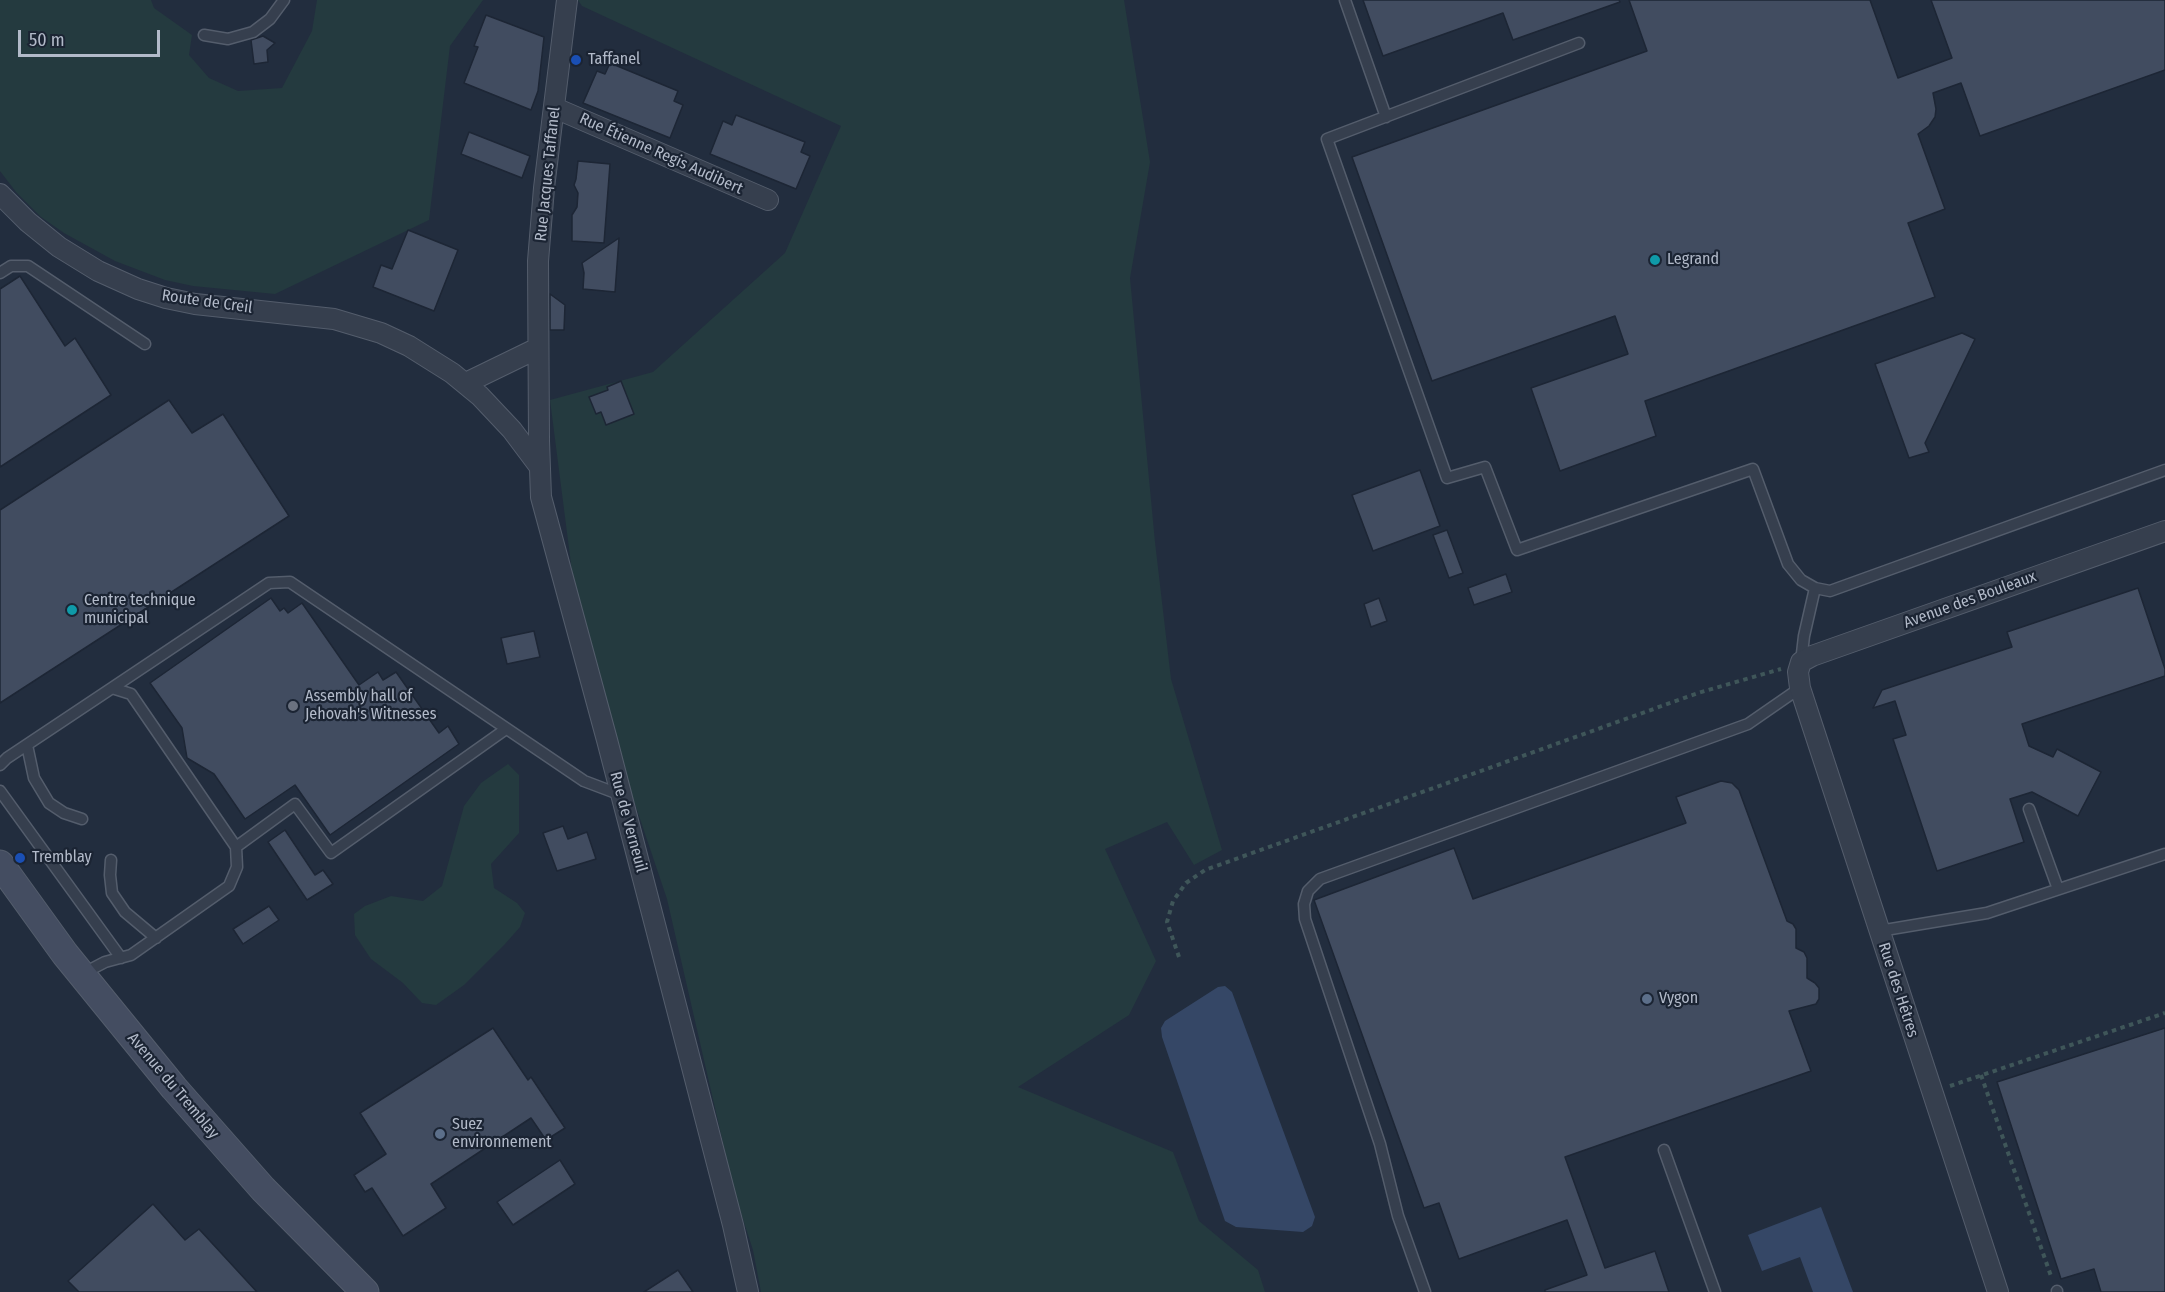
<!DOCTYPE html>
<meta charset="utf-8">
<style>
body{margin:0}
#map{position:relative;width:2165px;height:1292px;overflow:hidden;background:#222d3e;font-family:"Fira Sans Condensed",sans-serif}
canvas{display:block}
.scale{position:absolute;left:18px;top:30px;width:142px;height:27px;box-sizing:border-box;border:3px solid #b2bac9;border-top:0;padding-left:8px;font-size:18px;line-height:21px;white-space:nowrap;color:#b2bac9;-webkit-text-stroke:4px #1b2433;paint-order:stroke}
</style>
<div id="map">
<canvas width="2165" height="1292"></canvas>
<div class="scale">50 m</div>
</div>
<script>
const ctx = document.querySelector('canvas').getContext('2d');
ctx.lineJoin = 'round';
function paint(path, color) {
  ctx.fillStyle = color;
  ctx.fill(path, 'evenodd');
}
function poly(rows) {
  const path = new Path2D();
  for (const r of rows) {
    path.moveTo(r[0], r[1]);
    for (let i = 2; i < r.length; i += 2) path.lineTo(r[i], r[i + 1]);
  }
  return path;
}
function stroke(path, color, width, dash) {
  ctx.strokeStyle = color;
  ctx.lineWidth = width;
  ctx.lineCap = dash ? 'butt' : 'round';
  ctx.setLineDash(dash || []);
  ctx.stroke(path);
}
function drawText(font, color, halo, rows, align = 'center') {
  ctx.font = font + ' "Fira Sans Condensed",sans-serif';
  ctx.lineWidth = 4.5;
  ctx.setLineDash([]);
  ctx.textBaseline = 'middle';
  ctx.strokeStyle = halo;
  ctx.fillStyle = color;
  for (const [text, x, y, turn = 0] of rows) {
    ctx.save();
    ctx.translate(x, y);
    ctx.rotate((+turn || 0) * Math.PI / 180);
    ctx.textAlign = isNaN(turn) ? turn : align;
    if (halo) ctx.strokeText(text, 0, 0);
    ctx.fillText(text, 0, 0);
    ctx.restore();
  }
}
paint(poly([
 [0,0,151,0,154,8,192,35,189,55,209,78,238,91,282,88,312,31,317,0,483,0,450,46,429,220,275,294,193,286,165,280,115,261,64,233,41,217,16,192,0,171],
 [578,0,1124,0,1150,162,1130,278,1155,542,1171,679,1222,850,1194,865,1167,822,1105,849,1156,961,1129,1015,1018,1087,1173,1152,1199,1221,1258,1270,1265,1292,761,1292,753,1250,735,1195,667,899,602,706,580,634,550,400,653,372,785,253,841,126,582,6],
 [508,764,519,775,519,833,491,864,494,888,517,903,525,913,520,927,505,944,464,985,436,1005,422,1003,403,983,371,959,355,935,354,914,365,906,391,896,423,901,442,886,464,806,481,783]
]), '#243a3f');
paint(poly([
 [1225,986,1232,992,1315,1217,1312,1226,1303,1232,1236,1227,1225,1221,1162,1037,1161,1028,1165,1021,1218,987],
 [1821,1207,1853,1292,1813,1292,1800,1257,1762,1271,1748,1235]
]), '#354766');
const building = poly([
 [1363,0,1619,0,1620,2,1513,40,1503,13,1383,56,1363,0],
 [1629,0,1870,0,1898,78,1952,58,1931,0,2165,0,2165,70,1980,136,1961,83,1933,93,1936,109,1935,117,1929,126,1918,134,1945,209,1908,223,1935,297,1645,401,1656,436,1560,471,1531,388,1628,354,1615,316,1432,381,1352,157,1647,51,1629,0],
 [486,15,544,37,538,91,531,110,464,83,478,47,474,46,486,15],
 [263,36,275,43,267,50,268,62,254,64,251,40,263,36],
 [610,63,678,91,674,101,683,105,670,138,583,103,597,71,605,74,610,63],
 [736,115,805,142,801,152,810,156,796,189,710,154,723,121,732,125,736,115],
 [469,132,530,156,522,178,461,154,469,132],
 [578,161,610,164,604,243,572,241,572,215,577,207,578,193,574,185,576,179,578,161],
 [408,230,458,250,434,311,373,287,381,265,392,269,408,230],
 [619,238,615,292,583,289,584,273,582,263,619,238],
 [20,276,65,346,75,338,111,395,0,467,0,289,20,276],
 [550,294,565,305,564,330,550,330,550,294],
 [1962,333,1975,339,1925,443,1929,452,1909,458,1875,364,1962,333],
 [621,381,634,414,606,425,601,412,596,414,589,397,608,390,607,387,621,381],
 [169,400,192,433,223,414,289,516,0,703,0,510,169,400],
 [1420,470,1440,526,1373,551,1352,495,1420,470],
 [1447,530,1463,573,1449,578,1433,535,1447,530],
 [1506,574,1512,592,1474,605,1468,588,1506,574],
 [2138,588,2165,669,2165,676,2022,724,2029,746,2053,757,2057,749,2101,772,2078,816,2032,792,2010,799,2024,842,1937,871,1893,739,1906,735,1895,701,1873,708,1882,690,2012,647,2007,632,2138,588],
 [271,598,280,611,284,608,288,613,302,603,359,685,378,672,383,680,396,672,439,733,448,726,459,744,330,835,295,785,245,819,214,774,187,758,182,728,150,683,271,598],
 [1379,598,1387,621,1371,627,1364,604,1379,598],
 [534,631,540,657,507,664,501,638,534,631],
 [1721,781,1732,783,1739,790,1787,921,1793,924,1796,929,1796,948,1804,952,1807,958,1807,978,1815,983,1819,988,1819,999,1816,1004,1789,1011,1811,1071,1565,1157,1605,1268,1655,1251,1669,1292,1545,1292,1545,1290,1587,1275,1567,1220,1459,1259,1439,1203,1424,1208,1314,900,1454,848,1473,899,1686,823,1676,797,1721,781],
 [563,826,568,839,587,832,596,859,557,871,543,833,563,826],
 [285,830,315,875,323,870,333,884,307,900,268,842,285,830],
 [269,906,279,920,243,944,233,929,269,906],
 [493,1028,528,1080,531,1077,565,1128,546,1140,531,1118,431,1184,446,1208,403,1236,372,1188,365,1192,354,1175,386,1154,360,1113,493,1028],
 [2165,1028,2165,1292,2101,1292,2094,1269,2061,1279,1997,1082,2165,1028],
 [560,1160,575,1184,513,1225,497,1202,560,1160],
 [153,1204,185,1240,199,1229,257,1292,79,1292,68,1281,153,1204],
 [678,1270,693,1292,644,1292,678,1270]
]);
paint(building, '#414c60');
stroke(building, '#1d2635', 1.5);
const service = poly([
 [1345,0,1386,117],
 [204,35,228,39,253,32,270,19,284,0],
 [1579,43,1327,139,1447,478,1485,467,1517,550,1753,469,1788,564,1801,580,1815,588,1830,591,2165,470],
 [0,273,11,266,28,266,145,344],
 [1801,662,1804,636,1815,588],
 [112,688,269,583,290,582,584,781,621,795],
 [27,745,34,778,49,803,64,813,82,819],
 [0,765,7,758,112,688,131,694,236,847,237,867,229,886,131,955,105,962,82,974],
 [0,791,121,958],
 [2029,809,2058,889],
 [236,847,295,804,331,853,506,729],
 [111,860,110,875,112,893,125,912,156,938],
 [1879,931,1987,913,2165,854],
 [1664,1150,1715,1292],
 [2057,1291,2057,1292],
 [1425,1292,1398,1216,1380,1144,1305,919,1304,904,1308,891,1320,879,1748,724,1800,688]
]);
const minor = poly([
 [567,0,544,188,538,261,539,441,541,497,607,740,733,1225,748,1292],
 [555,108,768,200],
 [0,194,28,222,59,247,98,271,138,289,166,298,195,304,334,319,381,333,409,346,452,373,480,396,512,430,539,466],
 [466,383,538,348],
 [1998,1292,1800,688,1798,672,1801,662,1812,656,2165,531]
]);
const secondary = poly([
 [0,864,65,954,174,1088,263,1189,365,1292]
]);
stroke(service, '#545d6c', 13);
stroke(minor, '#545d6c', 22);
stroke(secondary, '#545d6c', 29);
stroke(poly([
 [1179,957,1167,922,1173,901,1186,883,1205,870,1698,693,1781,669],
 [1981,1075,2052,1279],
 [1950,1086,2165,1013]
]), '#3f5659', 4, [4.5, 4.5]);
stroke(service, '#363f4e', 10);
stroke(minor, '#363f4e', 20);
stroke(secondary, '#444d61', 27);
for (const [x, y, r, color] of [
 [576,60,6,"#1a4fb4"],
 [1655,260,6,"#0f9aa8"],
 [72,610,6,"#0f9aa8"],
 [293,706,6,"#6b7280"],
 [20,858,6,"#1a4fb4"],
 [1647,999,6,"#5c6f8a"],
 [440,1134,6,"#5c6f8a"]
]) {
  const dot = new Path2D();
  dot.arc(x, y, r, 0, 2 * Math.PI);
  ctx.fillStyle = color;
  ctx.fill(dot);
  stroke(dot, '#1b2433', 2);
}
drawText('16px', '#b2bac9', '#1b2433', [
 ["Taffanel",588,60],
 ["Legrand",1667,260],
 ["Centre technique",84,601],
 ["municipal",84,619],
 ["Assembly hall of",305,697],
 ["Jehovah's Witnesses",305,715],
 ["Tremblay",32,858],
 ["Vygon",1659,999],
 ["Suez",452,1125],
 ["environnement",452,1143]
], 'left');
drawText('16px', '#b2bac9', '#1b2433', [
 ["Rue Étienne Regis Audibert",661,154,24],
 ["Rue Jacques Taffanel",548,174,-84],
 ["Route de Creil",207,302,8],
 ["Avenue des Bouleaux",1970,600,-20],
 ["Rue de Verneuil",628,822,75],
 ["Rue des Hêtres",1898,990,72],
 ["Avenue du Tremblay",173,1086,50]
]);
</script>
